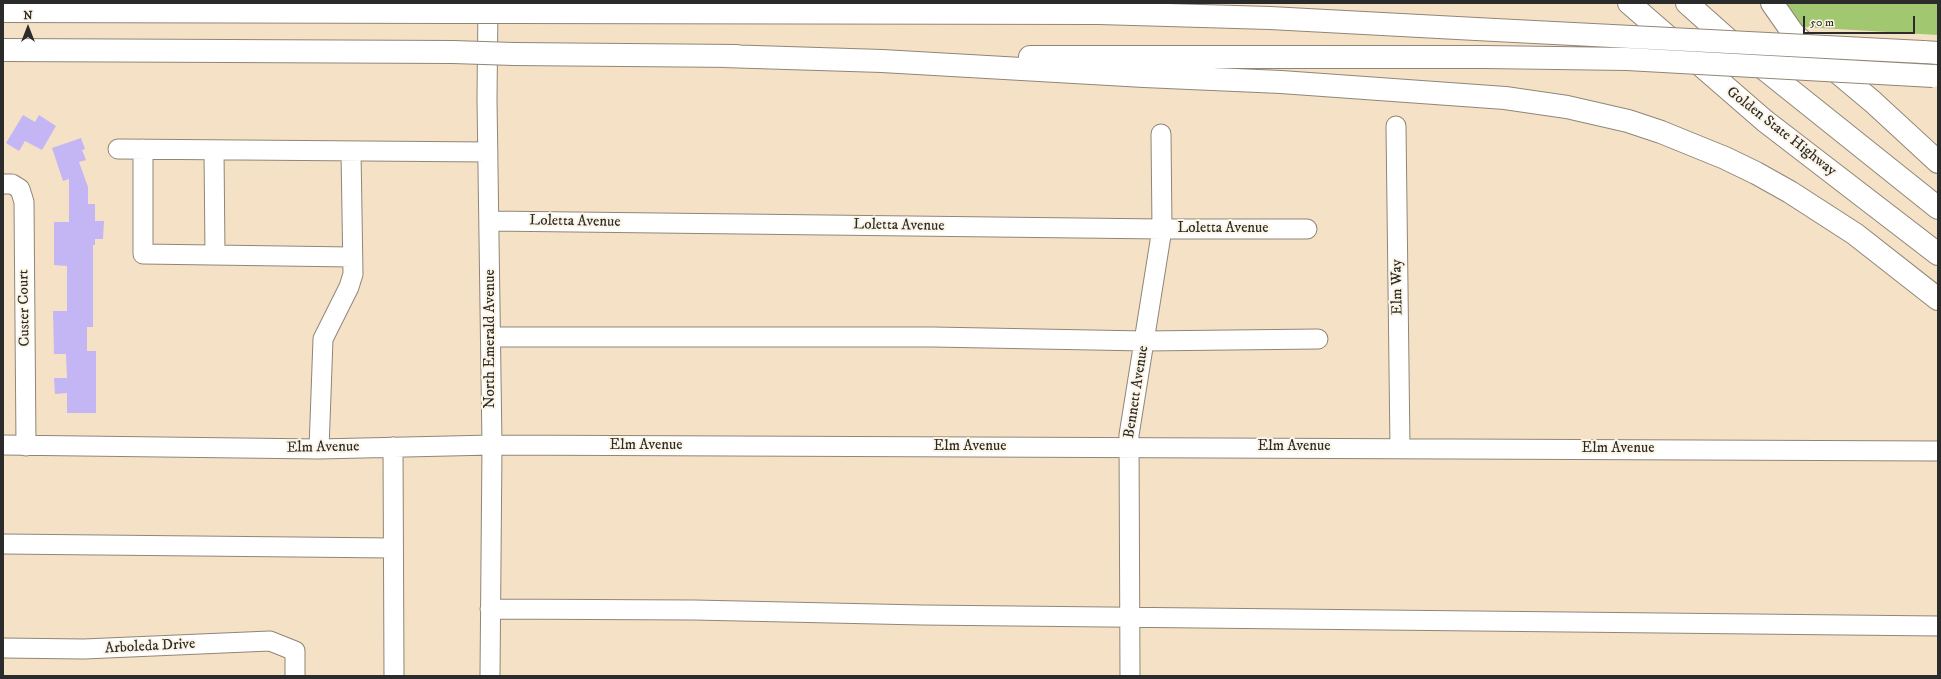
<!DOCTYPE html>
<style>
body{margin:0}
#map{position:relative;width:1941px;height:679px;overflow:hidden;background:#f5e1c5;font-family:"IM FELL DW Pica",serif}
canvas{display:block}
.frame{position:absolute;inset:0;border:4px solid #2b2b2b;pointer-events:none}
.north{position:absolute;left:8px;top:8px;width:40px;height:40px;-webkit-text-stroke:3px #fcf5e5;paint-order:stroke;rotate:0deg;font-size:11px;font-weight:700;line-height:16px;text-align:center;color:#2b2b2b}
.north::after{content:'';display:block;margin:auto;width:14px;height:18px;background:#2b2b2b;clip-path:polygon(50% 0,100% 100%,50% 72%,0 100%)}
.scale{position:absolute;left:1803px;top:16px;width:112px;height:18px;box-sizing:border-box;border:2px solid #2b2b2b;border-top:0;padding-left:5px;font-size:12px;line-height:14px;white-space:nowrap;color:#2b2b2b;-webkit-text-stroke:3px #fcf5e5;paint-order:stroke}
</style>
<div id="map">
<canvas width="1941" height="679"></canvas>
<div class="frame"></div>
<div class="north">N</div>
<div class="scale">50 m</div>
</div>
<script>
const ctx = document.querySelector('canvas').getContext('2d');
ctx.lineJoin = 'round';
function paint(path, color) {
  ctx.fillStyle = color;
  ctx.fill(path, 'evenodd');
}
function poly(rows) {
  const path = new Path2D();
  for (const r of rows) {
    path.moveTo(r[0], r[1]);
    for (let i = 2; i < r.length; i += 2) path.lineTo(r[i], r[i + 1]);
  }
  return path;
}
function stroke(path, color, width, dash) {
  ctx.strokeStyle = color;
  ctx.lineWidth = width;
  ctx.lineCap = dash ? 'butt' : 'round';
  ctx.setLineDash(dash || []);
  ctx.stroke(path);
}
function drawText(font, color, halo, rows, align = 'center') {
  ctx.font = font + ' "IM FELL DW Pica",serif';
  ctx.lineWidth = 4;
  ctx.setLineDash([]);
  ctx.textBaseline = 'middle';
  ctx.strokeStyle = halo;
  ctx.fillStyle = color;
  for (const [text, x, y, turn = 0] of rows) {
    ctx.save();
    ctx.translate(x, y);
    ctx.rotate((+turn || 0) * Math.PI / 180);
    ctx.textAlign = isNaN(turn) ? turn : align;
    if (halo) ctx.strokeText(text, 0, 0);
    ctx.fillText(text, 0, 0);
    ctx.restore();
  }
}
paint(poly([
 [1784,3,1938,3,1938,35,1803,27]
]), '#a2c771');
paint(poly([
 [23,115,35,122,39,115,56,126,42,150,25,141,19,151,6,143],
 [81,138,85,149,82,150,86,160,79,162,88,187,88,204,95,204,95,221,104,221,103,239,95,239,95,245,93,245,93,327,87,327,87,351,96,351,96,413,67,413,67,393,55,394,54,378,67,378,66,354,54,354,53,311,67,311,67,266,54,265,54,222,69,222,69,179,63,181,52,148]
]), '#c4b6f4');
const minor = poly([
 [488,3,487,99,492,445,490,676],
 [1396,126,1400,448],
 [118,149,488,152],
 [143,149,143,254,352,257],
 [214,150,215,255],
 [3,184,12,184,20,189,24,202,26,446],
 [490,221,1162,229,1307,229],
 [491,337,933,337,1145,341,1318,339],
 [3,445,319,449,492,445,1938,451],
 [393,447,394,676],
 [319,449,323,339,349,287,353,274,351,151],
 [3,544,392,548],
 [490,609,694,610,922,615,1938,626],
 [3,648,84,649,270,641,295,651,295,676],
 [1130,676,1129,435,1162,229,1161,134]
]);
const highway = poly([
 [1629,3,1765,121,1938,254],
 [1687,3,1733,44,1938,208],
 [1772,3,1793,33,1811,50,1873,102,1938,162],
 [3,11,453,12],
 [514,12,1099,13,1270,18,1476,29],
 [3,50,453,52],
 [1923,52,1938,53],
 [514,54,737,56],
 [723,56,882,61,1144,76,1281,82,1505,98,1567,107,1628,121,1661,132,1725,158,1756,173,1790,192,1855,234,1938,299],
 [1030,57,1484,57]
]);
stroke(minor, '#908678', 21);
stroke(highway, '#908678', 24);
stroke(minor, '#fff', 19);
stroke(highway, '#fff', 22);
const highwayBridge = poly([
 [453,12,514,12],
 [1476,29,1923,52],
 [453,52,514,54],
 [1484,57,1627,59,1933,76]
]);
stroke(highwayBridge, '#908678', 24, []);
stroke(highwayBridge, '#fff', 22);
drawText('15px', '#2b2b2b', '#fcf5e5', [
 ["Golden State Highway",1781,132,38],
 ["Loletta Avenue",575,222,1],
 ["Loletta Avenue",899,226,1],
 ["Loletta Avenue",1223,229],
 ["Elm Way",1398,287,-91],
 ["Custer Court",25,308,-91],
 ["North Emerald Avenue",491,339,-90],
 ["Bennett Avenue",1137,392,-81],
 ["Elm Avenue",646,446],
 ["Elm Avenue",970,447],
 ["Elm Avenue",1294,447],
 ["Elm Avenue",323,448,-1],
 ["Elm Avenue",1618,449],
 ["Arboleda Drive",150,647,-3]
]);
</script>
